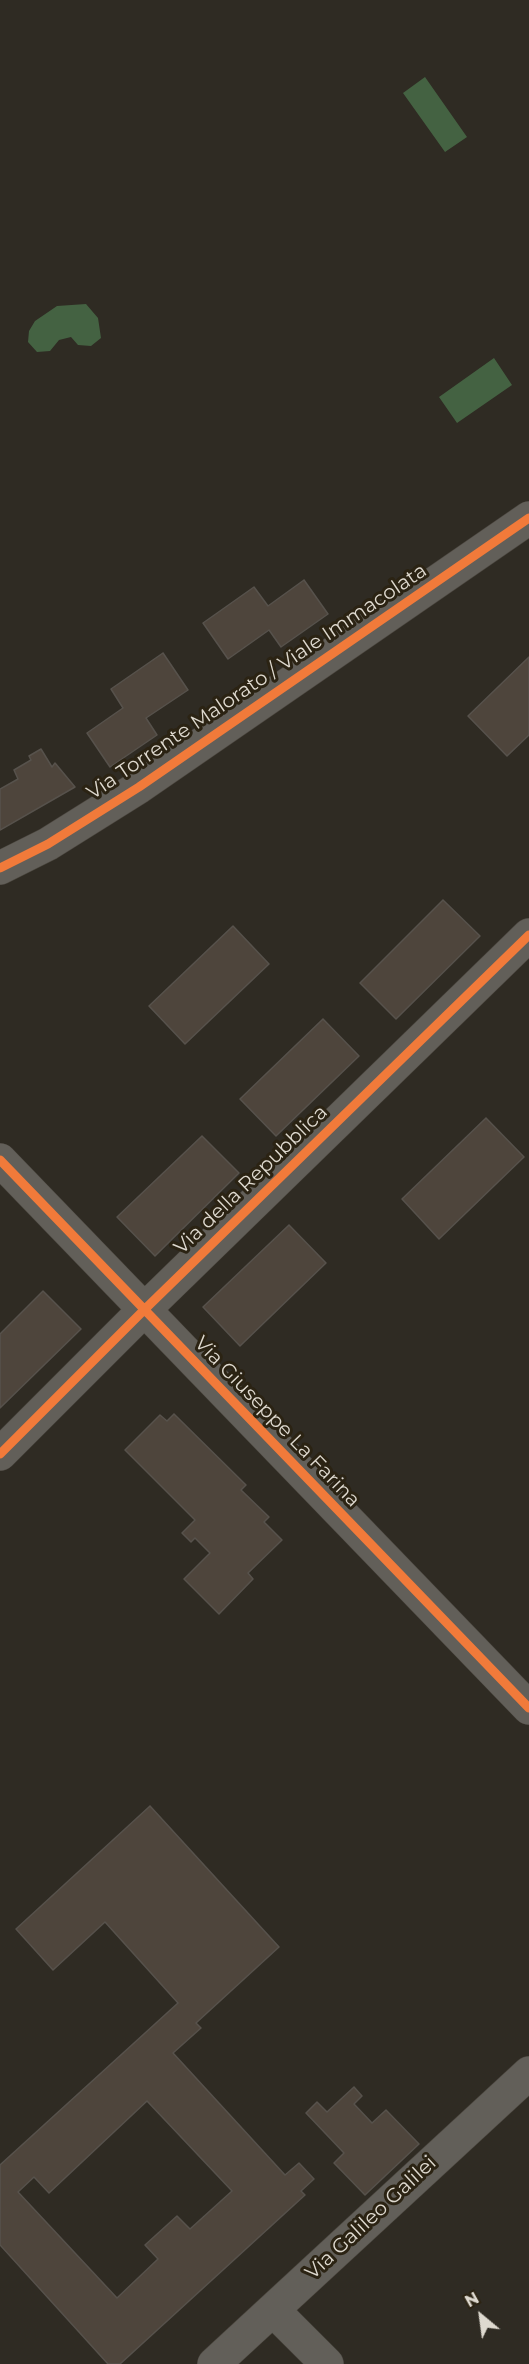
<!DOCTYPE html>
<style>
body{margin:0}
#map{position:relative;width:529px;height:2364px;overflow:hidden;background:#2f2b23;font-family:Montserrat,sans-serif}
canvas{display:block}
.north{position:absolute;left:451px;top:2286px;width:60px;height:60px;-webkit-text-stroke:4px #2b2313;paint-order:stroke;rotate:331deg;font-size:16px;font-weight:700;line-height:24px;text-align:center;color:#ded9cf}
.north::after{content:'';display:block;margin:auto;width:21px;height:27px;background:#ded9cf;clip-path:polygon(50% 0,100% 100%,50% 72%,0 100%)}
</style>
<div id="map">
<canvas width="529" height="2364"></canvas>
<div class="north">N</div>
</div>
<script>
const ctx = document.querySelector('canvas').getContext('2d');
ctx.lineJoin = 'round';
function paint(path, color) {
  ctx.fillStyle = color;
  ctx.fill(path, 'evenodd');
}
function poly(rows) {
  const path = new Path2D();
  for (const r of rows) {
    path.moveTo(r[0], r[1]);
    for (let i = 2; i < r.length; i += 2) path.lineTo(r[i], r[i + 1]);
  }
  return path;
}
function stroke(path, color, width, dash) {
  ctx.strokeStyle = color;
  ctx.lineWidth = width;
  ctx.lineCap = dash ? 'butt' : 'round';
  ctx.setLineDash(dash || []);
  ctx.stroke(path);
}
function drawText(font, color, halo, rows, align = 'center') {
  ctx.font = font + ' Montserrat,sans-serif';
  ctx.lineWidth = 6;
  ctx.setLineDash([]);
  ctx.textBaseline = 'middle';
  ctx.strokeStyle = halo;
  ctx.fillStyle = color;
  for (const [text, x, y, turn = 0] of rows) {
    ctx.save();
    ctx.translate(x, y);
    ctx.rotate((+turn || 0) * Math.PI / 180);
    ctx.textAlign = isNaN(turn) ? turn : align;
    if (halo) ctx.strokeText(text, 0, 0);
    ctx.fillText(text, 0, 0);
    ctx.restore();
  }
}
paint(poly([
 [425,77,467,137,445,152,403,93],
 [86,304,98,318,101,338,91,346,78,345,71,337,59,340,50,351,37,352,28,342,29,331,35,321,57,306],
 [494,358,512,385,457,423,439,397]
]), '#446242');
const building = poly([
 [304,580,328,614,281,647,269,630,228,659,203,623,254,587,268,606,304,580],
 [163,653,188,690,146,718,157,735,110,767,87,733,123,708,111,689,163,653],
 [529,657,529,735,507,756,468,716,529,657],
 [41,749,52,767,55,763,75,787,0,830,0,789,18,779,14,770,31,760,29,756,41,749],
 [443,900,480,936,396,1019,360,983,443,900],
 [233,926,269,964,185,1044,149,1006,233,926],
 [323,1019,359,1056,276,1136,240,1099,323,1019],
 [486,1118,524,1157,439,1239,402,1199,486,1118],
 [202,1136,239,1173,155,1256,117,1217,202,1136],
 [289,1225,326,1263,240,1346,203,1307,289,1225],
 [43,1291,81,1329,0,1408,0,1334,43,1291],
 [174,1414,246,1485,241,1490,269,1517,264,1522,282,1540,248,1573,253,1579,219,1614,184,1579,210,1553,195,1538,191,1542,182,1533,195,1520,125,1450,160,1415,167,1421,174,1414],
 [150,1806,279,1947,196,2023,201,2028,173,2053,285,2175,299,2163,314,2179,301,2191,305,2195,120,2364,108,2364,0,2245,0,2165,178,2003,105,1922,53,1970,16,1929,150,1806],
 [147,2101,232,2191,190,2229,177,2216,145,2245,158,2259,117,2298,18,2192,34,2177,49,2193,147,2101],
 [354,2087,362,2096,354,2104,372,2123,386,2110,419,2144,365,2195,334,2163,344,2153,306,2113,317,2102,327,2112,354,2087]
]);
paint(building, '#4e453c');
stroke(building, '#57524c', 1.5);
const minor = poly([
 [0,1160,529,1708],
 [0,1454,144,1310,529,935],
 [273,2310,327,2364],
 [214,2364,529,2073]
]);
const tertiary = poly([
 [0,868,48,844,139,787,529,518]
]);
stroke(minor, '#4b463f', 34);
stroke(tertiary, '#4b463f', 34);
stroke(minor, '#625f59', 33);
stroke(tertiary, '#625f59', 33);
stroke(poly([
 [0,868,48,844,139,787,529,518],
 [0,1160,529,1708],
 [0,1454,144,1310,529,935]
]), '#f17a3a', 9);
drawText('20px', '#ded9cf', '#2b2313', [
 ["Via Torrente Malorato / Viale Immacolata",257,682,-34],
 ["Via della Repubblica",251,1180,-44],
 ["Via Giuseppe La Farina",277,1422,46],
 ["Via Galileo Galilei",371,2218,-43]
]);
</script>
